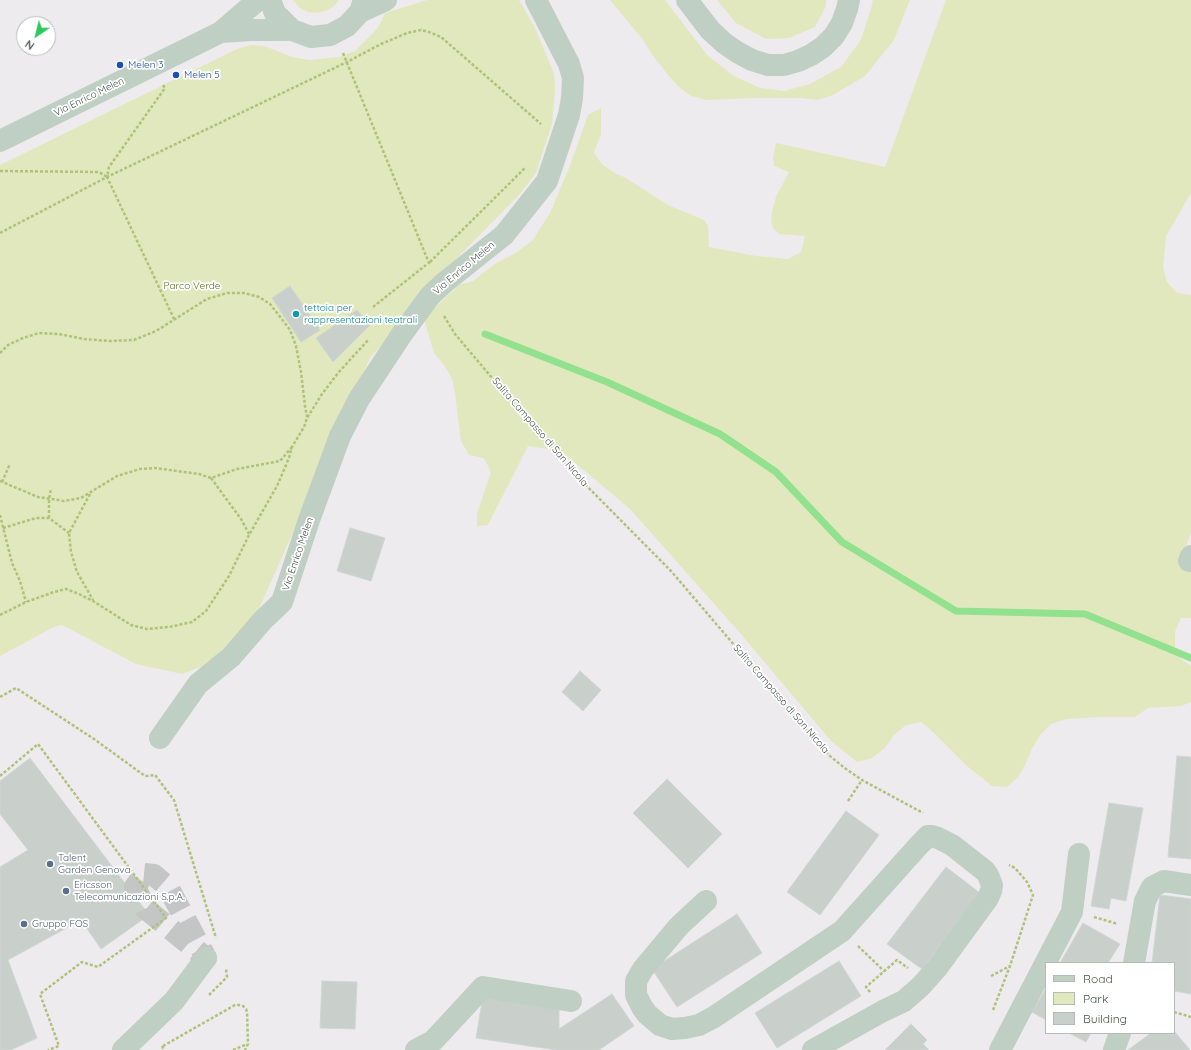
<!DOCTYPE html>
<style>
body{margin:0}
#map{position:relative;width:1191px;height:1050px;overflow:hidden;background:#edebee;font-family:Quicksand,sans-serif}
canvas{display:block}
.legend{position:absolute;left:1045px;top:962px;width:130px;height:72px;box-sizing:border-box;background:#fff;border:1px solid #b5bbb7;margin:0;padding:5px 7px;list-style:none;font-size:12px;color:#46564a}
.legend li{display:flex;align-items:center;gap:8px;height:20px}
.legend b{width:20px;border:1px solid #b5bbb7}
.north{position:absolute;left:16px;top:16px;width:40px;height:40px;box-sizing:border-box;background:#fff;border:1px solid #b5bbb7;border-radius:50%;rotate:215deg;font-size:11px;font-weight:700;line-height:16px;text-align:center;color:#46564a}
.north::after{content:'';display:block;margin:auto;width:14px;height:18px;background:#2bc85e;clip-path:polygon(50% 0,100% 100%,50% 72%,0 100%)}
</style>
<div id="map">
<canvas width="1191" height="1050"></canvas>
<ul class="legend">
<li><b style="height:5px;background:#c0cfc3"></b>Road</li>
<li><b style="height:11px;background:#e2e8bd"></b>Park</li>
<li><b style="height:11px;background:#c9d0cc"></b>Building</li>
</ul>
<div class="north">N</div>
</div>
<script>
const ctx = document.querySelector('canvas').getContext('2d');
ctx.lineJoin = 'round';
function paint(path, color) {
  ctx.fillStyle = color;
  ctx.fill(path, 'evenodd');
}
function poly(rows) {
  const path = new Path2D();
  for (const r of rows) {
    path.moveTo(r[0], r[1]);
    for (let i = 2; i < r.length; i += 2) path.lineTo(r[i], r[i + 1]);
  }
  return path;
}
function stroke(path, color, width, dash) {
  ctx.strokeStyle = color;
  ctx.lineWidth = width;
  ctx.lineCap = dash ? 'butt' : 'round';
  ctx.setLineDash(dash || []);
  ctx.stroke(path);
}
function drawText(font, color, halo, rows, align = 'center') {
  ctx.font = font + ' Quicksand,sans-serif';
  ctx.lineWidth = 3.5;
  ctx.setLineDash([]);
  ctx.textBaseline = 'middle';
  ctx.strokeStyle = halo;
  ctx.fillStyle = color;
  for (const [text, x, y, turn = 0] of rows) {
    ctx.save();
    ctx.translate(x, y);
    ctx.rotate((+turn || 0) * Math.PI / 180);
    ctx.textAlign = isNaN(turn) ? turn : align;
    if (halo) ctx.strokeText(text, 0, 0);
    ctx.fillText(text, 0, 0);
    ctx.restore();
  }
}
paint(poly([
 [293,0,339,0,334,6,326,11,317,13,308,12,300,8],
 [427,0,519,0,535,28,554,73,555,88,552,124,536,173,519,195,459,256,370,358,259,609,209,664,182,674,136,664,62,625,54,627,0,656,0,165,237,49,251,45,263,46,275,50,292,57,309,60,339,57,355,51,373,33,379,26,385,13],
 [610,0,665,0,708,56,734,76,760,88,784,91,810,84,841,67,861,40,873,2,872,0,910,0,894,40,865,76,833,95,818,100,802,98,753,98,707,100,691,96,679,87,668,75,651,53,644,41],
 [717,0,826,0,826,6,815,27,789,38,766,39,736,23],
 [946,0,1191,0,1191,193,1166,236,1163,267,1167,282,1177,293,1191,295,1191,532,1180,565,1191,566,1191,618,1181,618,1175,632,1175,647,1182,660,1191,666,1191,702,1181,706,1148,708,1135,717,1098,717,1066,719,1051,724,1040,735,1032,749,1026,763,1018,777,1007,787,992,786,967,766,933,732,921,722,906,725,894,735,885,748,872,758,857,762,831,741,740,633,630,509,561,451,528,446,488,525,477,526,477,514,491,472,484,458,469,455,461,441,455,393,452,378,444,365,434,353,425,323,427,315,459,285,473,281,496,263,514,254,532,241,550,213,569,168,588,115,601,108,601,134,594,152,598,159,603,165,616,174,624,177,668,205,704,220,708,226,709,247,756,256,788,259,801,252,805,236,779,234,773,228,771,220,772,212,776,197,789,172,774,166,773,158,776,143,885,167]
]), '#e2e8bd');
stroke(poly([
 [485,334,607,382,720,434,776,472,842,542,956,611,1085,614,1191,658]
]), '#91e18e', 7);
const building = poly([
 [290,286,320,330,301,342,272,298,290,286],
 [357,310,370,325,333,362,316,338,357,310],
 [350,528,385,538,371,581,337,571,350,528],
 [580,671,601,690,583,711,562,692,580,671],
 [1177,756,1191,757,1191,859,1168,857,1177,756],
 [30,758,149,915,101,949,81,920,8,960,37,1038,11,1050,0,1050,0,867,28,850,0,814,0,781,30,758],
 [667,779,722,834,688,868,633,813,667,779],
 [1109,803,1143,808,1126,901,1111,898,1109,909,1091,906,1109,803],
 [846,811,879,835,820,915,787,892,846,811],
 [946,867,980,893,922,969,887,944,946,867],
 [1160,895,1191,899,1191,994,1174,991,1174,963,1152,963,1160,895],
 [737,914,762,953,677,1007,652,969,737,914],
 [1083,923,1120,944,1108,963,1060,963,1083,923],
 [839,961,861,996,777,1048,755,1013,839,961],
 [322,981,357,982,355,1029,320,1028,322,981],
 [1046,988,1046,1020,1032,1012,1046,988],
 [612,994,634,1026,599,1050,556,1050,476,1038,483,996,559,1007,559,1029,612,994],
 [911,1024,927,1040,923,1044,929,1050,885,1050,911,1024],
 [1174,1031,1190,1050,1128,1050,1151,1033,1174,1033,1174,1031],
 [1069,1033,1091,1033,1086,1042,1069,1033]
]);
paint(building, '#c9d0cc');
stroke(building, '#d0d6d3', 1);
stroke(poly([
 [144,874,154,875,168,887,206,958,146,909,135,887,144,874]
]), '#c3c6c5', 22, [22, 11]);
stroke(poly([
 [343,53,429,263,428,265],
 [163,85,165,88,109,167,107,177,174,319],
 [0,171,99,172,107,177],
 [0,233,107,177,347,62,381,44,407,33,421,30,429,32,441,37,541,124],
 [430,262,526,167],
 [373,307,426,265],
 [444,316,455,334,563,462,671,571,817,742,831,757,846,769,862,780,923,813],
 [0,353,8,345,23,338,39,333,59,334,84,339,109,341,134,340,156,331,207,299,227,293,244,293,259,297,270,304,281,318,290,330,296,346,301,372,305,406,307,417],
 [211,478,241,519,249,534],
 [0,481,38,497,64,501,81,498,117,476,140,469,155,468,199,474,211,478,237,469,280,461,292,447],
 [2,482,10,464],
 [90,494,69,533,71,552,77,572,93,600],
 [0,515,12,563,20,581,26,602],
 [49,518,49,499,51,489],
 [3,528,36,518,49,518,69,533],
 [0,615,26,602,54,592,66,589,79,594,93,601,131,625,147,629,169,627,192,622,206,611,229,576,249,535,277,486,289,458,292,447,304,427,307,418,322,394,338,373,369,339],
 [0,697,16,688,94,739,145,776,155,775,174,800,216,938],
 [0,776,38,744,166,918,98,967,82,962,40,994,59,1046,48,1050],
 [848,801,862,780],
 [1094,917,1118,924],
 [858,946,884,971],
 [991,976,1010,966],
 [870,992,866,987,897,960,908,968],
 [209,995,227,977,226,969],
 [993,1010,1010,966,1033,895,1027,882,1015,868,1009,865],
 [1174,1012,1191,1017],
 [162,1046,164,1050],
 [163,1046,235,1005,239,1005,243,1006,246,1009,247,1012,248,1044,245,1050],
 [233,1050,247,1044]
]), '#afc279', 2.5, [3, 2]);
stroke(poly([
 [270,0,275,13,292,30,311,37,330,35,347,26,360,12,364,0],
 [687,0,710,30,724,43,737,52,752,60,768,65,784,65,798,61,811,55,823,47,834,36,842,23,847,9,849,0],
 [360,12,386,0],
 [221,32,251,30,292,30],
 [0,141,221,32,258,0],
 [1189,561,1191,556],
 [160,738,198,684,231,657,263,620,282,602,309,520,340,436,359,399,402,334,430,296,445,282,504,235,547,181,569,115,572,98,573,78,569,64,536,0],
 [706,901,679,926,643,969,636,981,636,995,642,1007,647,1014,660,1025,672,1029,685,1028,699,1025,714,1017,842,931,920,844,928,836,932,836,938,838,952,845,985,871,988,875,992,885,991,891,988,898,937,968,921,986,904,1001,883,1011,813,1050],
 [1134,963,1145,901,1152,887,1164,881,1191,885],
 [123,1050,174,1001,206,958],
 [416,1050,433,1041,483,987,571,1001],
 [1000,1050,1072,912,1079,854],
 [1114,1050,1120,1033]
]), '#c0cfc3', 22);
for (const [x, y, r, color] of [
 [120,65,4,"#1a4fb4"],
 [176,75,4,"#1a4fb4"],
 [296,314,4,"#0f9aa8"],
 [50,864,4,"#5c6f8a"],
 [66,891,4,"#5c6f8a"],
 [24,924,4,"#5c6f8a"]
]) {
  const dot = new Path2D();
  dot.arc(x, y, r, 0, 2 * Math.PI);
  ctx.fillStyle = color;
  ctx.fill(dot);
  stroke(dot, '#fff', 1.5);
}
drawText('10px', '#164399', '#fff', [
 ["Melen 3",128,65],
 ["Melen 5",184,75]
], 'left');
drawText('10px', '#46564a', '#fff', [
 ["Via Enrico Melen",89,97,-26],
 ["Via Enrico Melen",464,268,-40],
 ["Salita Campasso di San Nicola",540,432,49],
 ["Via Enrico Melen",298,554,-71],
 ["Salita Campasso di San Nicola",781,699,49]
]);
drawText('10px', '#5a6f1f', '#fff', [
 ["Parco Verde",192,286]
]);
drawText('10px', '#0d838f', '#fff', [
 ["tettoia per",304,308],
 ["rappresentazioni teatrali",304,320]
], 'left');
drawText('10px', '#4e5e75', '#fff', [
 ["Talent",58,858],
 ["Garden Genova",58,870],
 ["Ericsson",74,885],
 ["Telecomunicazioni S.p.A.",74,897],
 ["Gruppo FOS",32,924]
], 'left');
</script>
